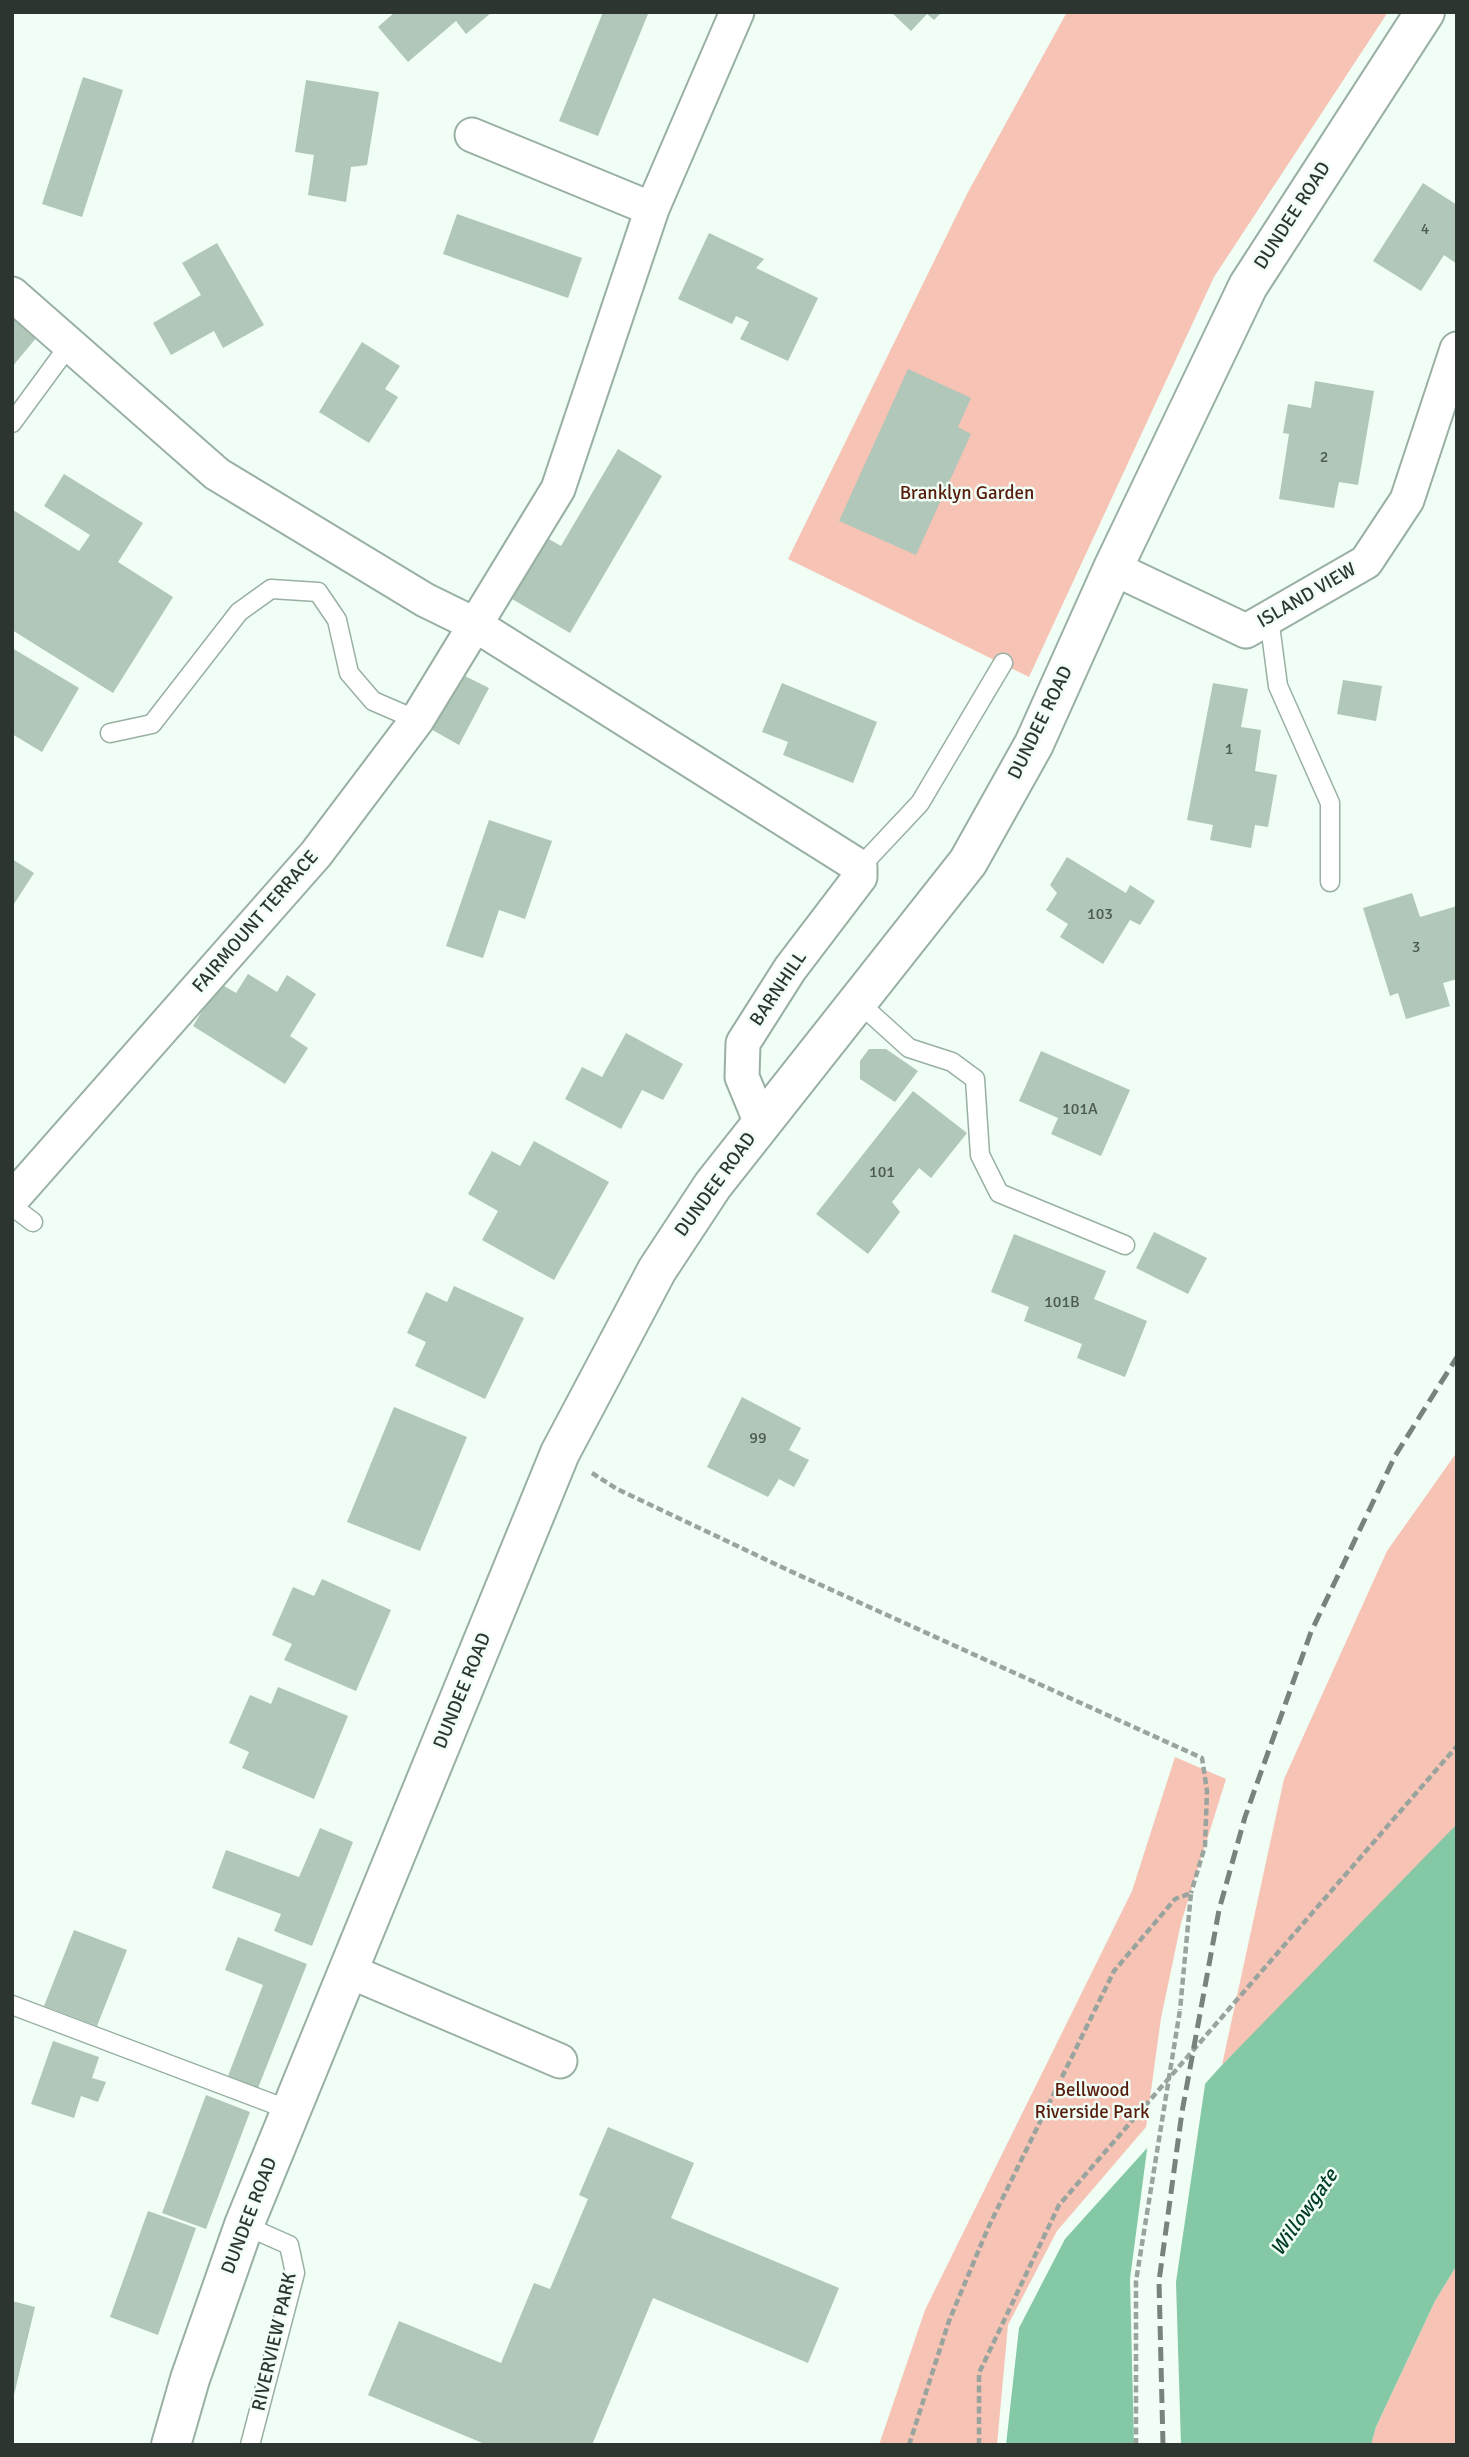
<!DOCTYPE html>
<style>
body{margin:0}
#map{position:relative;width:1469px;height:2457px;overflow:hidden;background:#f0fef6;font-family:Signika,sans-serif}
canvas{display:block}
.frame{position:absolute;inset:0;border:14px solid #2c3530;pointer-events:none}
</style>
<div id="map">
<canvas width="1469" height="2457"></canvas>
<div class="frame"></div>
</div>
<script>
const ctx = document.querySelector('canvas').getContext('2d');
ctx.lineJoin = 'round';
function paint(path, color) {
  ctx.fillStyle = color;
  ctx.fill(path, 'evenodd');
}
function poly(rows) {
  const path = new Path2D();
  for (const r of rows) {
    path.moveTo(r[0], r[1]);
    for (let i = 2; i < r.length; i += 2) path.lineTo(r[i], r[i + 1]);
  }
  return path;
}
function stroke(path, color, width, dash) {
  ctx.strokeStyle = color;
  ctx.lineWidth = width;
  ctx.lineCap = dash ? 'butt' : 'round';
  ctx.setLineDash(dash || []);
  ctx.stroke(path);
}
function drawText(font, color, halo, rows, align = 'center') {
  ctx.font = font + ' Signika,sans-serif';
  ctx.lineWidth = 5;
  ctx.setLineDash([]);
  ctx.textBaseline = 'middle';
  ctx.strokeStyle = halo;
  ctx.fillStyle = color;
  for (const [text, x, y, turn = 0] of rows) {
    ctx.save();
    ctx.translate(x, y);
    ctx.rotate((+turn || 0) * Math.PI / 180);
    ctx.textAlign = isNaN(turn) ? turn : align;
    if (halo) ctx.strokeText(text, 0, 0);
    ctx.fillText(text, 0, 0);
    ctx.restore();
  }
}
paint(poly([
 [1067,12,1388,12,1214,277,1029,677,788,559,968,192],
 [1457,1452,1457,1831,1222,2065,1284,1779,1387,1551],
 [1175,1757,1226,1779,1181,1923,1161,2018,1146,2127,1057,2231,1008,2325,997,2445,879,2445,925,2310,1132,1891],
 [1457,2265,1457,2445,1371,2445,1376,2427,1435,2301]
]), '#f6c3b5');
paint(poly([
 [1457,1824,1457,2265,1435,2301,1376,2427,1371,2445,1006,2445,1019,2328,1065,2239,1222,2065]
]), '#85c8a5');
paint(poly([
 [1206,2078,1176,2282,1181,2445,1134,2445,1130,2279,1148,2142]
]), '#f0fef6');
paint(poly([
 [395,12,492,12,466,34,456,21,408,62,378,27],
 [603,12,648,14,598,136,559,121],
 [891,12,942,12,934,20,927,14,911,31],
 [83,77,123,90,82,217,42,204],
 [306,80,379,92,367,165,351,167,346,202,308,195,314,155,295,152],
 [1423,183,1457,205,1457,264,1444,255,1421,291,1373,261],
 [457,214,582,258,568,298,443,254],
 [709,233,764,259,756,268,818,298,788,361,740,339,749,322,736,316,732,324,678,299],
 [217,243,264,325,223,348,214,331,171,355,153,323,201,295,182,263],
 [12,317,37,337,12,367],
 [362,342,400,366,385,389,398,397,369,443,319,412],
 [908,369,971,398,958,427,971,434,916,555,839,521],
 [1315,381,1374,391,1358,485,1339,482,1334,508,1279,499,1289,434,1283,433,1288,404,1311,408],
 [618,449,662,476,570,633,512,599,547,538,561,546],
 [64,474,143,523,118,562,173,597,113,693,12,630,13,510,79,551,90,535,44,506],
 [12,648,79,688,42,752,12,734],
 [459,673,489,688,459,745,429,728],
 [1343,680,1382,686,1376,721,1337,714],
 [782,683,877,722,853,783,783,755,788,742,762,732],
 [1213,683,1248,689,1241,727,1261,730,1255,771,1277,775,1268,827,1255,825,1251,848,1210,840,1213,825,1187,820],
 [489,820,552,841,525,919,499,910,483,958,446,946],
 [1067,857,1126,893,1130,885,1155,901,1140,925,1130,920,1103,964,1060,937,1068,924,1046,910,1057,893,1050,885],
 [12,859,34,873,12,907],
 [1412,893,1420,917,1457,906,1457,979,1443,983,1450,1006,1406,1019,1398,993,1390,996,1363,908],
 [248,974,277,992,287,975,316,994,290,1036,308,1048,285,1084,193,1026,219,983,236,993],
 [626,1033,683,1064,663,1100,642,1090,621,1129,565,1099,582,1067,602,1077],
 [869,1049,886,1049,918,1071,895,1102,860,1079,860,1061],
 [1041,1051,1130,1090,1101,1156,1051,1134,1058,1118,1019,1101],
 [913,1091,967,1133,931,1178,919,1168,892,1202,900,1212,868,1254,816,1214],
 [534,1141,609,1182,554,1280,482,1240,498,1211,468,1194,492,1151,520,1166],
 [1154,1232,1207,1258,1188,1294,1136,1268],
 [1014,1234,1106,1271,1094,1299,1147,1321,1125,1377,1077,1358,1082,1344,1024,1321,1029,1307,991,1292],
 [454,1286,524,1318,485,1399,415,1366,426,1342,407,1333,426,1292,447,1302],
 [742,1397,801,1428,789,1450,809,1460,794,1487,779,1479,768,1497,707,1467],
 [394,1407,467,1437,420,1551,347,1522],
 [322,1579,391,1610,356,1691,284,1660,292,1644,272,1635,293,1587,314,1596],
 [278,1687,348,1716,314,1799,242,1768,249,1752,229,1743,250,1695,271,1704],
 [320,1828,353,1842,312,1946,274,1931,281,1914,212,1888,226,1850,299,1877],
 [74,1930,127,1950,97,2026,44,2006],
 [238,1937,307,1964,258,2088,228,2076,263,1985,225,1970],
 [53,2041,99,2057,92,2078,106,2082,98,2102,81,2096,74,2118,31,2104],
 [206,2095,250,2112,206,2229,162,2213],
 [608,2127,694,2163,671,2218,839,2288,808,2363,653,2298,592,2445,487,2445,368,2395,399,2321,501,2363,534,2283,550,2289,588,2199,579,2195],
 [148,2211,196,2228,158,2335,110,2317],
 [12,2301,35,2307,13,2399,12,2398]
]), '#b0c7b9');
const lane = poly([
 [12,423,70,344],
 [1269,618,1278,686,1330,803,1330,882],
 [110,733,152,724,239,612,271,589,318,592,337,620,349,673,373,701,417,720],
 [860,867,920,803,1003,663],
 [857,1001,909,1048,952,1062,975,1079,980,1155,999,1193,1125,1245],
 [12,1206,33,1222],
 [12,2005,292,2111],
 [244,2225,289,2245,295,2273,250,2445]
]);
const street = poly([
 [472,135,652,209],
 [12,294,217,474,425,600,474,624,860,867,860,877,790,969,743,1043,742,1077,761,1123],
 [1113,568,1246,631,1366,562,1407,500,1457,349],
 [12,1199,316,854,417,720,558,489,652,209,737,12],
 [349,1971,560,2061]
]);
const primary = poly([
 [171,2445,190,2379,244,2225,560,1453,657,1270,713,1185,968,862,1034,744,1113,568,1248,286,1425,12]
]);
stroke(lane, '#99b0a3', 21);
stroke(street, '#99b0a3', 37);
stroke(primary, '#99b0a3', 42);
stroke(poly([
 [592,1473,617,1489,790,1571,1202,1758,1207,1791,1205,1846,1191,1893],
 [909,2445,949,2321,988,2228,1114,1971,1175,1899,1191,1893,1180,2010],
 [979,2445,979,2373,1059,2205,1457,1746]
]), '#99a49e', 4.5, [7, 3.5]);
stroke(lane, '#fff', 18);
stroke(street, '#fff', 33);
stroke(primary, '#fff', 38);
stroke(poly([
 [1163,2445,1159,2281,1182,2112,1219,1910,1245,1817,1311,1632,1395,1456,1457,1357]
]), '#78837d', 5, [14, 7]);
stroke(poly([
 [1136,2445,1136,2281,1180,2010]
]), '#99a49e', 4.5, [7, 3.5]);
drawText('16px', '#4d5a52', null, [
 ["4",1425,230],
 ["2",1324,458],
 ["1",1229,750],
 ["103",1100,915],
 ["3",1416,948],
 ["101A",1080,1110],
 ["101",882,1173],
 ["101B",1062,1303],
 ["99",758,1439]
]);
drawText('19px', '#2c3530', '#f0fef6', [
 ["DUNDEE ROAD",1293,216,-57],
 ["ISLAND VIEW",1307,596,-30],
 ["DUNDEE ROAD",1041,723,-64],
 ["FAIRMOUNT TERRACE",256,922,-49],
 ["BARNHILL",779,989,-56],
 ["DUNDEE ROAD",716,1185,-54],
 ["DUNDEE ROAD",463,1691,-68],
 ["DUNDEE ROAD",250,2216,-69],
 ["RIVERVIEW PARK",275,2342,-77]
]);
drawText('19px', '#571c0c', '#f0fef6', [
 ["Branklyn Garden",967,494],
 ["Bellwood",1092,2091],
 ["Riverside Park",1092,2113]
]);
drawText('italic 21px', '#013c25', '#f0fef6', [
 ["Willowgate",1305,2213,-55]
]);
</script>
